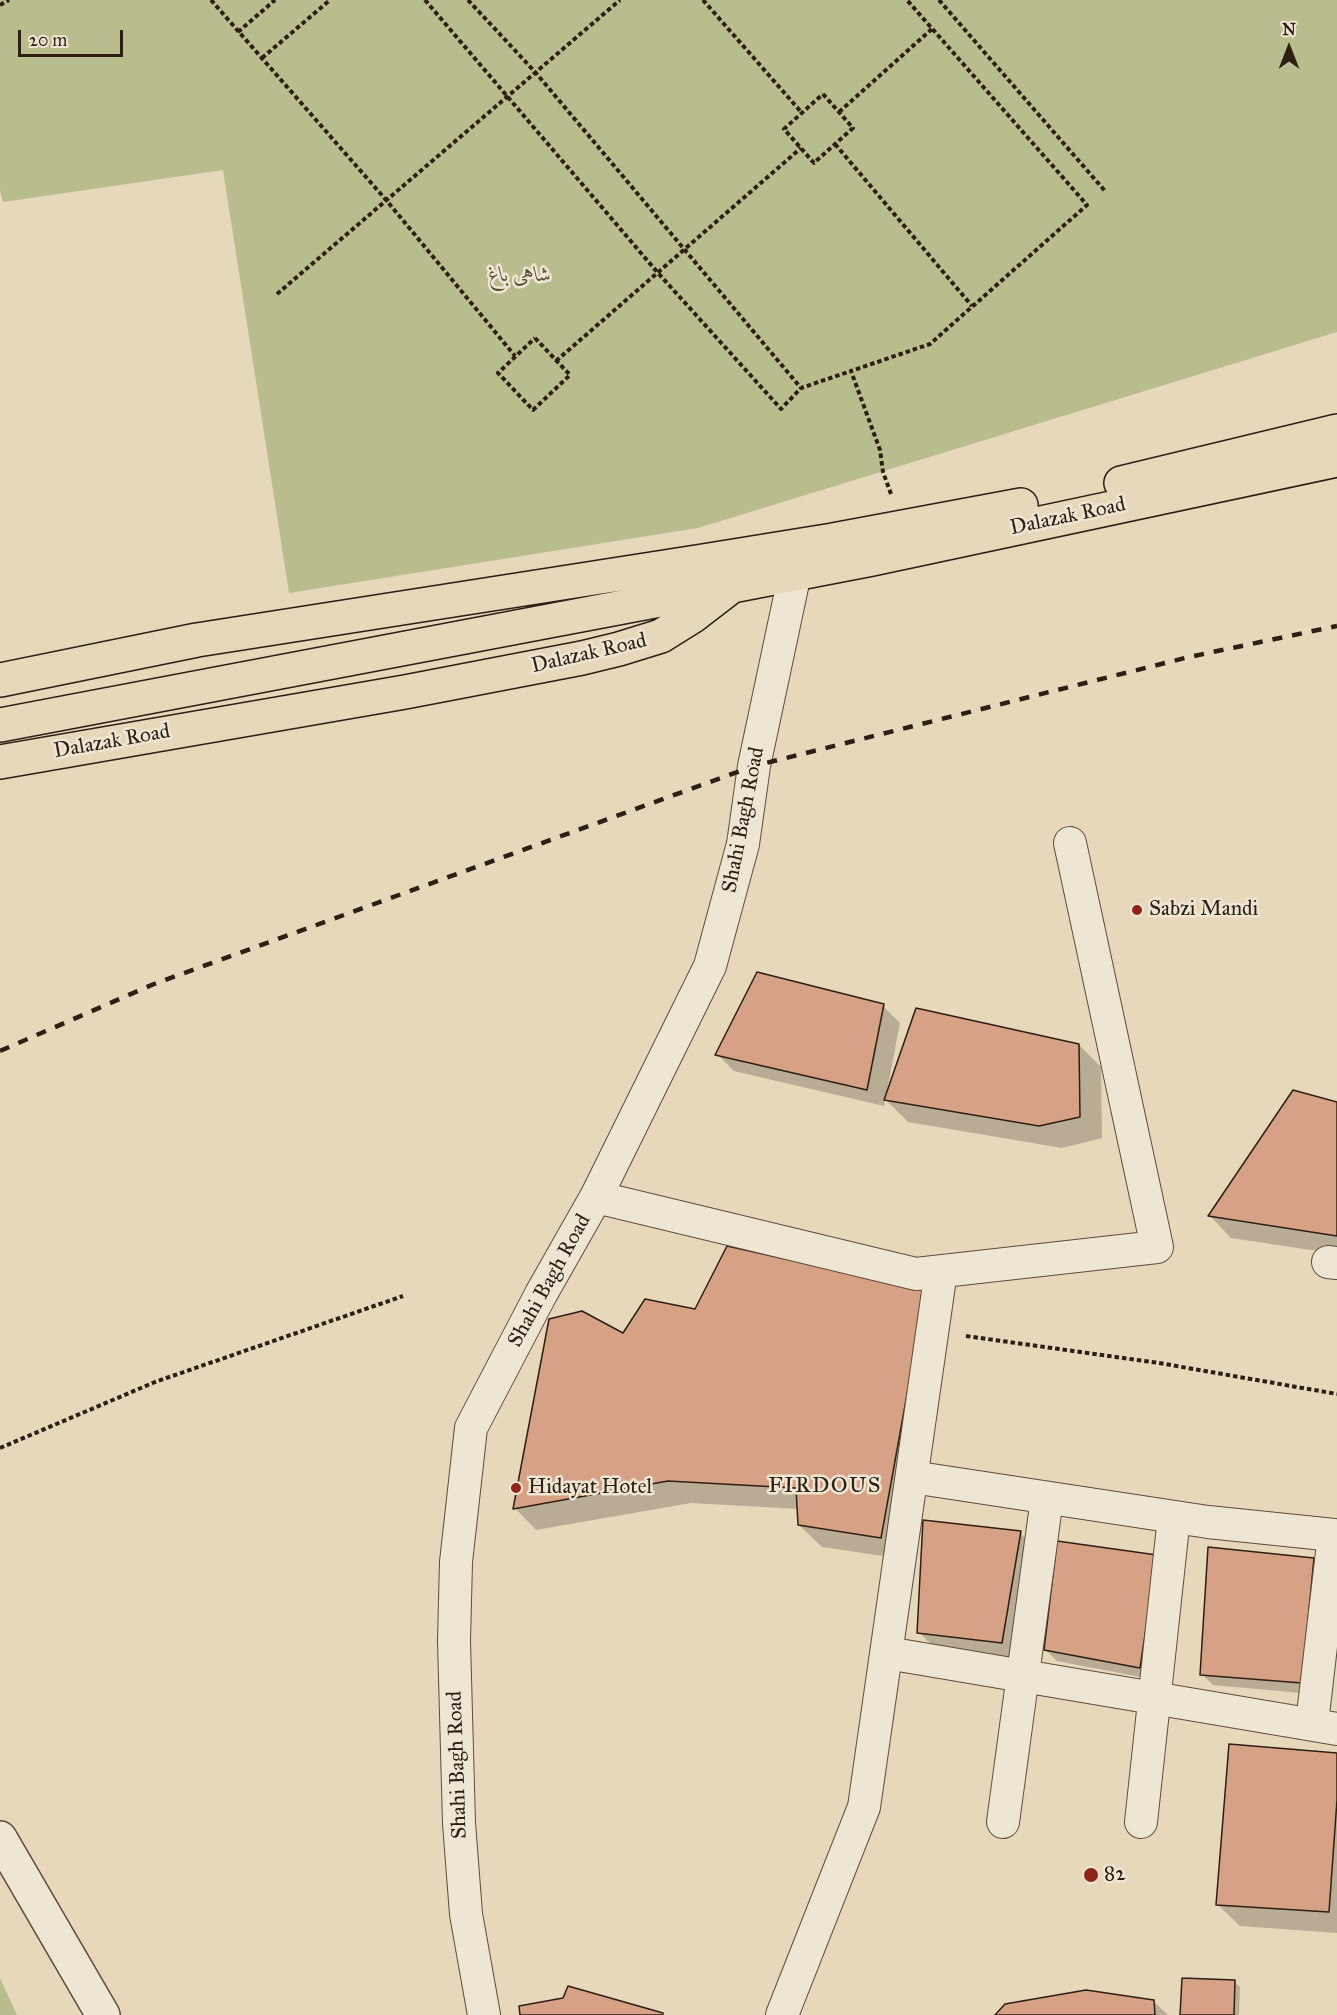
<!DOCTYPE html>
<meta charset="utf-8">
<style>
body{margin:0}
#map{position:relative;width:1337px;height:2015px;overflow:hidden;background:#e7d7bb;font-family:"IM FELL Great Primer",serif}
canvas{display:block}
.north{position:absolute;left:1259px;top:18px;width:60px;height:60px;-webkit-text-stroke:4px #efe5d3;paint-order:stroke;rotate:0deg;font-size:16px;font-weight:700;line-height:24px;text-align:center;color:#2d1f13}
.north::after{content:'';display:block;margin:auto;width:21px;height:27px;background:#2d1f13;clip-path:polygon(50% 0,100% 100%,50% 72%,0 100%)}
.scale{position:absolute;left:18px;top:30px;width:105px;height:27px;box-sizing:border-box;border:3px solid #2d1f13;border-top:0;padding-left:8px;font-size:18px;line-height:21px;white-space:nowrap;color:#2d1f13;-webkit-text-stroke:4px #efe5d3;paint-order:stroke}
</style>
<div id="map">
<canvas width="1337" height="2015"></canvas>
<div class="north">N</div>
<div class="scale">20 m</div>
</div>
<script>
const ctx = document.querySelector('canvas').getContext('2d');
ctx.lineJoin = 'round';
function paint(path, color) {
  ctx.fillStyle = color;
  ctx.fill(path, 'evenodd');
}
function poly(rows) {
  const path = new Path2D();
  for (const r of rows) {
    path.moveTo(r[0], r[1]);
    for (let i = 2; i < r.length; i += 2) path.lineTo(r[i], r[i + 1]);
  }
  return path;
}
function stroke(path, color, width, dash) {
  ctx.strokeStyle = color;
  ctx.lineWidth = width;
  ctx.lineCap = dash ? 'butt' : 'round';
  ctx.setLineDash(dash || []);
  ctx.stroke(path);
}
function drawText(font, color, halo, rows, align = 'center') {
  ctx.font = font + ' "IM FELL Great Primer",Amiri,serif';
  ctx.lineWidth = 5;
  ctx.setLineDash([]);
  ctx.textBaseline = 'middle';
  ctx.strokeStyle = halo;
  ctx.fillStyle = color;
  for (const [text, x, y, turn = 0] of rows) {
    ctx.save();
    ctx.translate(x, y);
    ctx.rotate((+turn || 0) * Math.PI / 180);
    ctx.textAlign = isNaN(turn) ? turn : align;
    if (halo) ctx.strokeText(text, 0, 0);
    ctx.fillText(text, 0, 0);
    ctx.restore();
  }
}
paint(poly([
 [0,0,1337,0,1337,332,698,528,289,593,223,170,3,202,0,190],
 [0,1978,17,2015,0,2015]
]), '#b9bd8e');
paint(poly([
 [883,1006,900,1023,887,1091,1079,1045,1101,1067,1102,1138,1062,1148,908,1122,885,1099,884,1106,734,1071,717,1054],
 [1337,1104,1337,1254,1231,1238,1210,1216],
 [925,1292,903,1559,822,1547,799,1525,799,1509,691,1503,536,1530,515,1508,624,1335,696,1311],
 [1020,1533,1042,1555,1024,1665,941,1655,919,1632],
 [1156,1556,1151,1679,1057,1661,1045,1649],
 [1314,1560,1325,1571,1313,1694,1213,1685,1202,1674],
 [1337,1754,1337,1933,1240,1926,1217,1904],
 [1235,1982,1240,1987,1239,2015,1182,2015],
 [1153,2001,1168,2015,997,2015]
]), '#0003');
const building = poly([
 [757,972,884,1004,867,1090,715,1055,757,972],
 [916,1008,1079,1044,1080,1117,1039,1126,884,1100,916,1008],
 [1293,1090,1337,1102,1337,1236,1208,1216,1293,1090],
 [727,1246,926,1290,881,1538,798,1525,796,1488,668,1481,513,1509,549,1319,582,1311,623,1333,645,1299,695,1309,727,1246],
 [923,1520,1021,1531,1002,1643,917,1633,923,1520],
 [1057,1541,1157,1555,1140,1668,1044,1650,1057,1541],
 [1208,1547,1314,1558,1302,1683,1200,1675,1208,1547],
 [1229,1744,1337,1753,1337,1800,1329,1912,1216,1905,1229,1744],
 [1182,1978,1235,1980,1234,2015,1180,2015,1182,1978],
 [568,1986,663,2013,663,2015,520,2015,519,2006,563,1998,568,1986],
 [1086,1990,1154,2000,1155,2015,995,2015,1005,2004,1086,1990]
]);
paint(building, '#d7a185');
stroke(building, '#2d1f13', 1.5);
const minor = poly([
 [596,1197,916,1274,1157,1247,1070,843],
 [1328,1262,1337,1263],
 [912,1477,1208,1522,1334,1535,1312,1723],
 [887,1653,1337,1729],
 [1003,1822,1047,1498],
 [1141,1822,1174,1517],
 [484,2015,466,1914,459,1823,454,1641,456,1562,471,1428,541,1294,596,1197,710,966,743,844,754,766,795,573],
 [782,2015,864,1807,941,1271]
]);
const tertiary = poly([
 [0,1838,103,2015]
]);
const primary = poly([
 [1121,483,1337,431],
 [0,680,197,640,703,561,833,540,1021,505],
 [0,725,723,588],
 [0,762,405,692,582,658,619,649,661,636,693,616,732,586,872,559,1337,460]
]);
stroke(minor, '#5c4d3d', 34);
stroke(tertiary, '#5c4d3d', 36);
stroke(primary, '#2d1f13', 36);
stroke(poly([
 [211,0,387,201,515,356],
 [425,0,658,273,781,409,801,388],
 [468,0,536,73,801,388,851,371],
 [703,0,802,113],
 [939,0,1105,191],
 [0,5,9,0],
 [238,32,275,0],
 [262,58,330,0],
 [823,94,853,128,814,163,784,129,823,94],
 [839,112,932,29],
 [835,144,972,306],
 [277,294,620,0],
 [535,338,570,375,533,410,498,373,535,338],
 [556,361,801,148],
 [891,494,883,472,880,450,851,371,930,344,1087,205,907,0],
 [966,1336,1159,1363,1337,1394],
 [0,1448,155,1382,403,1296]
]), '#2d1f13', 4, [4.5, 3]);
stroke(minor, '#efe5d3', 32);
stroke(tertiary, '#efe5d3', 33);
stroke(primary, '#e7d7bb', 33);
stroke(poly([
 [0,1051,154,984,754,766,1189,657,1337,626]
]), '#2d1f13', 4.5, [10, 10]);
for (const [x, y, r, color] of [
 [1137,910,6,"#8f2418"],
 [516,1488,6,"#8f2418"],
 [1091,1875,8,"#8f2418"]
]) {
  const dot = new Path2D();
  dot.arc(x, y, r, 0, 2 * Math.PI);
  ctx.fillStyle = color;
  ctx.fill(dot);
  stroke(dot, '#efe5d3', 2);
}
drawText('italic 21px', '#574e38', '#efe5d3', [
 ["شاہی باغ",520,276]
]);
drawText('21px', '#2d1f13', '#efe5d3', [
 ["Dalazak Road",1068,517,-12],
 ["Dalazak Road",589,654,-13],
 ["Dalazak Road",112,742,-10],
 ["Shahi Bagh Road",744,820,-79],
 ["Shahi Bagh Road",550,1281,-61],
 ["Shahi Bagh Road",458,1765,-92]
]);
drawText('21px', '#2d1f13', '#efe5d3', [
 ["Sabzi Mandi",1149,910],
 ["Hidayat Hotel",528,1488],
 ["82",1104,1875]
], 'left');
ctx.letterSpacing = '1.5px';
drawText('22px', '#2d1f13', '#efe5d3', [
 ["FIRDOUS",825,1487]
]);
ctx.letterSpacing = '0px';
</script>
